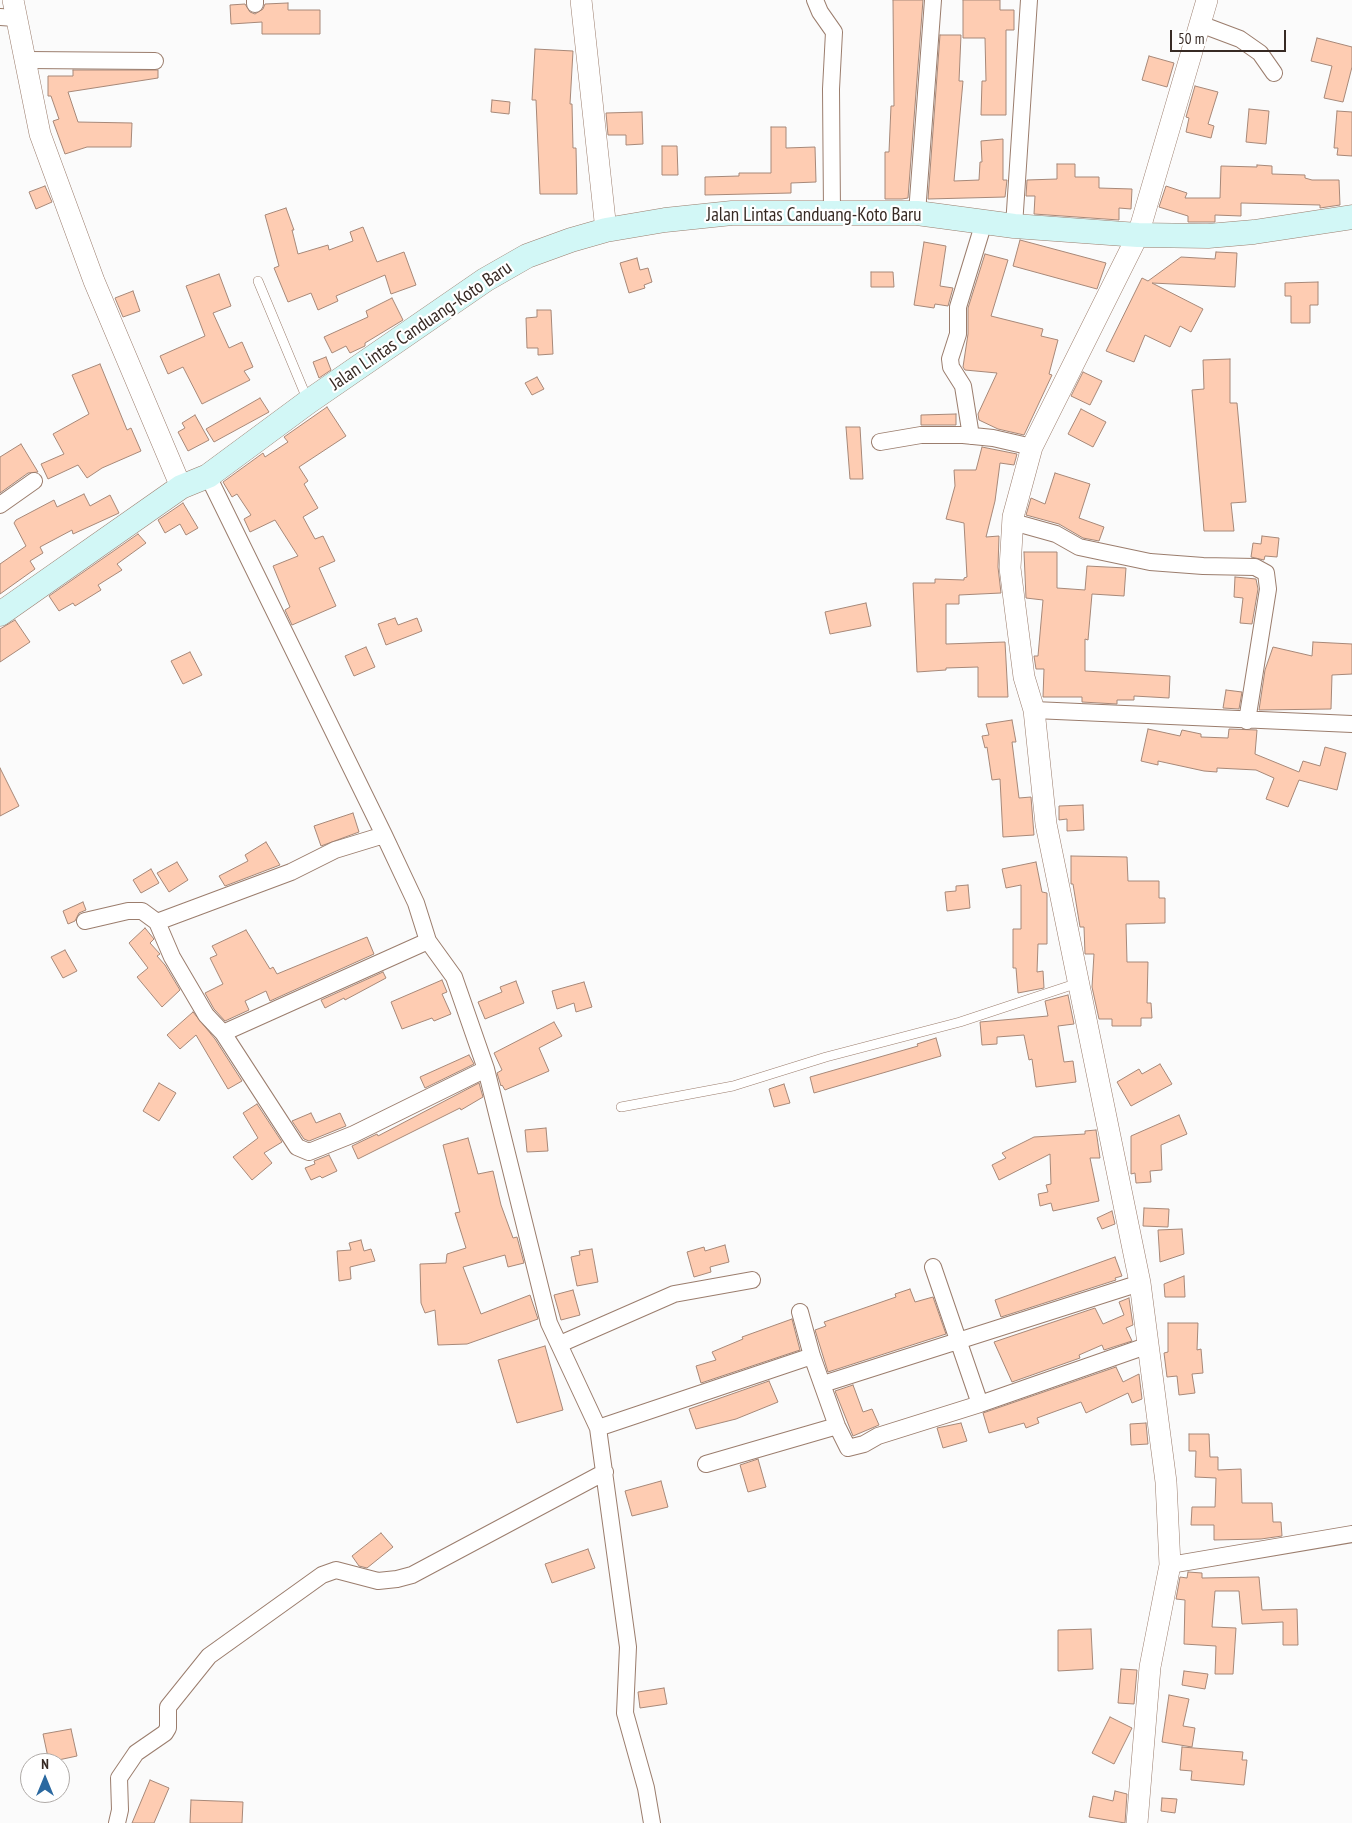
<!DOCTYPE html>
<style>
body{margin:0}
#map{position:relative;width:1352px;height:1823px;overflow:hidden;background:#fbfbfb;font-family:"PT Sans Narrow",sans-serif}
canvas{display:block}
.north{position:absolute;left:20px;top:1753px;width:50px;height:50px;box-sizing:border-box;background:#fff;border:1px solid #afaaa7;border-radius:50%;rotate:0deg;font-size:14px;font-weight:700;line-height:20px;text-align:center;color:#372a24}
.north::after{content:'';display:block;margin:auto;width:18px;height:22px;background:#2b69a0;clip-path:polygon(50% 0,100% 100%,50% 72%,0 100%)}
.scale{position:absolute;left:1170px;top:30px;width:116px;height:22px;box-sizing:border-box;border:2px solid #372a24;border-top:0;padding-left:6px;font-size:15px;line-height:18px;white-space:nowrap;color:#372a24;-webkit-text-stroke:4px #fff;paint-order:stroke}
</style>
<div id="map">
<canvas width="1352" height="1823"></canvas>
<div class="north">N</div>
<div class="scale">50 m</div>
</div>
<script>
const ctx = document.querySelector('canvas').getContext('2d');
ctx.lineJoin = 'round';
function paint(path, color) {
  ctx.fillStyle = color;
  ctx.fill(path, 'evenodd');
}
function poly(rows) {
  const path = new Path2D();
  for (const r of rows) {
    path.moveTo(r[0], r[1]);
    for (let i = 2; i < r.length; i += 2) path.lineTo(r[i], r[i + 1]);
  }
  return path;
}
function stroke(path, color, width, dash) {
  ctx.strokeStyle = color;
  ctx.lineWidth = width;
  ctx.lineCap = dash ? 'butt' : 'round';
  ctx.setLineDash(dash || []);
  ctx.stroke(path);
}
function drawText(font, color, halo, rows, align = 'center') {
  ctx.font = font + ' "PT Sans Narrow",sans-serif';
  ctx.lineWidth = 4.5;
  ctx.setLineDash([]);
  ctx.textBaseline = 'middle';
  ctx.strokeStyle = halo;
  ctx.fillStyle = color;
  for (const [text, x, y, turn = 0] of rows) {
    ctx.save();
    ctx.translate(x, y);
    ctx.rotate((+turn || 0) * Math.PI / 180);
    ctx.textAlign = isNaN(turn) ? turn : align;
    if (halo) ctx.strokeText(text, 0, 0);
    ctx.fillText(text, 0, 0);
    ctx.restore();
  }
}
const building = poly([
 [893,0,923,0,908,198,902,199,885,199,885,152,889,152,891,106,894,106,893,0],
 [963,0,1000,0,1000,10,1014,10,1014,30,1006,30,1006,115,981,115,982,81,986,81,985,38,963,38,963,0],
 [288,3,288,10,320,10,320,34,262,34,262,22,231,24,230,5,245,4,250,12,255,14,263,9,265,4,288,3],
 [940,35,961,35,959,81,963,81,954,181,979,180,980,162,982,162,981,141,1003,139,1003,180,1007,180,1005,197,928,199,940,35],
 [1317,38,1352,47,1352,67,1343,102,1324,98,1332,66,1311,61,1317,38],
 [535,49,573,51,570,104,572,104,573,148,576,148,577,194,540,194,536,100,532,100,535,49],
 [1149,56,1174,63,1167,87,1142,80,1149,56],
 [73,70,158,70,158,78,68,92,78,122,132,123,131,147,87,147,65,154,53,121,59,119,51,96,48,96,48,76,73,76,73,70],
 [1195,86,1218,92,1208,124,1214,126,1211,138,1186,132,1189,118,1186,117,1195,86],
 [492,100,510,102,509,114,491,112,492,100],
 [1249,109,1269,111,1266,144,1246,142,1249,109],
 [1337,111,1352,112,1352,156,1337,155,1338,148,1334,148,1337,111],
 [642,112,643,144,626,145,626,135,608,135,606,113,642,112],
 [771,127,786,127,786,148,815,147,816,182,791,183,791,193,705,195,705,177,739,176,739,173,771,173,771,127],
 [662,146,677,146,678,175,662,175,662,146],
 [1057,164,1075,164,1075,177,1099,177,1099,188,1132,189,1131,209,1119,208,1119,220,1034,214,1035,196,1026,196,1027,180,1057,179,1057,164],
 [1257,165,1272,166,1272,174,1305,175,1305,178,1312,180,1339,180,1340,205,1320,208,1320,205,1241,203,1241,216,1215,215,1215,222,1188,222,1188,216,1159,207,1166,186,1187,193,1185,198,1220,198,1221,166,1257,167,1257,165],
 [45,186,52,202,36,209,29,192,45,186],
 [286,208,294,230,292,230,298,254,328,245,329,250,353,241,350,232,363,227,377,262,404,252,416,285,391,294,385,275,336,296,338,301,318,310,311,293,288,302,274,268,279,266,265,215,286,208],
 [1020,240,1106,263,1097,289,1013,266,1020,240],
 [924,242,946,246,940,286,953,288,948,306,935,304,934,308,914,305,924,242],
 [1216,252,1237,253,1235,287,1152,283,1203,309,1191,332,1180,326,1170,347,1145,335,1134,362,1106,351,1142,278,1148,281,1181,257,1215,259,1216,252],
 [985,254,1008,260,991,316,1043,329,1041,336,1058,340,1049,374,1052,375,1024,435,998,429,979,420,978,414,997,373,965,370,963,367,968,334,968,308,985,254],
 [637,258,640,270,648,268,652,282,644,285,645,288,629,293,620,263,637,258],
 [871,272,893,272,894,287,871,287,871,272],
 [219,274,231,306,213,313,229,348,242,342,253,367,244,371,250,380,202,404,183,367,168,374,160,356,205,336,186,286,219,274],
 [1318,282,1318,305,1310,305,1310,323,1291,323,1291,296,1285,296,1285,283,1318,282],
 [133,291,140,311,123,317,115,298,133,291],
 [392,298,403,320,365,343,365,346,350,353,346,346,332,353,324,337,368,317,366,311,392,298],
 [537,310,551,310,553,354,538,355,538,348,527,348,526,318,537,317,537,310],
 [326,357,331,370,319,378,313,362,326,357],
 [1230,359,1230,403,1237,403,1246,502,1231,503,1234,531,1204,531,1192,390,1204,389,1203,360,1230,359],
 [100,364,127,430,131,428,141,451,102,468,87,478,78,465,48,479,41,464,64,454,53,434,89,414,72,375,100,364],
 [1083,372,1102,381,1090,405,1071,396,1083,372],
 [537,377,544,389,532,395,525,383,537,377],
 [260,398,269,412,214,442,206,429,260,398],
 [327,407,346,436,299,467,308,481,304,484,318,508,303,517,315,539,323,536,335,561,319,568,336,606,292,625,285,610,290,607,273,566,298,556,275,520,250,532,244,519,251,515,237,494,232,497,223,482,263,453,265,457,288,442,284,437,327,407],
 [1081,409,1106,422,1093,447,1068,434,1081,409],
 [956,414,956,425,921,425,921,415,956,414],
 [195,415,209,440,188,451,178,432,185,428,182,423,195,415],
 [846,427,860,427,863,479,850,479,846,427],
 [21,444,38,472,28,473,0,493,0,457,21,444],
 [982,447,1017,454,1014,465,1000,463,995,501,986,537,999,536,998,567,1001,593,959,595,959,604,946,604,946,644,1005,642,1008,697,978,697,978,667,946,668,946,670,917,672,913,583,935,583,935,579,964,580,964,578,967,577,964,523,946,519,955,486,954,470,976,470,982,447],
 [1055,473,1090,484,1079,518,1104,527,1099,541,1083,538,1059,524,1026,515,1031,498,1045,504,1055,473],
 [84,494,90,506,110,495,119,513,73,534,72,530,40,547,43,553,30,561,35,569,0,594,0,564,26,546,14,523,16,520,54,500,57,507,84,494],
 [183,503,198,528,186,535,180,524,165,533,158,520,183,503],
 [138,534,146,543,117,564,122,570,98,585,101,590,75,606,73,603,59,611,49,596,138,534],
 [1262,536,1279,538,1277,557,1265,556,1264,560,1251,557,1253,543,1261,544,1262,536],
 [1024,552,1057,552,1057,588,1085,590,1087,566,1126,568,1124,596,1092,594,1088,640,1085,639,1085,671,1170,676,1169,698,1134,696,1134,700,1117,700,1117,704,1082,702,1082,697,1043,697,1044,669,1036,669,1034,656,1038,656,1043,600,1026,598,1024,552],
 [1235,577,1256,579,1258,589,1252,624,1240,623,1243,598,1234,597,1235,577],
 [866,603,871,626,830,634,825,612,866,603],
 [395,618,398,625,417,618,422,631,386,645,378,624,395,618],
 [15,620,30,642,0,662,0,629,15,620],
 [1313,642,1352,644,1352,674,1332,675,1331,709,1259,710,1265,670,1273,647,1312,656,1313,642],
 [366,647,375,667,354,676,345,656,366,647],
 [190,652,202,675,183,684,171,661,190,652],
 [1226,690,1242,692,1239,709,1223,708,1226,690],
 [1012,720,1016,742,1012,742,1019,798,1031,797,1034,835,1003,837,1000,779,992,780,987,747,985,748,982,736,989,735,986,724,1012,720],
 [1148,729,1180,736,1182,730,1201,734,1201,737,1228,738,1229,729,1257,730,1255,754,1299,772,1303,761,1320,766,1325,747,1346,753,1337,790,1299,780,1288,807,1266,799,1274,778,1256,770,1217,768,1217,772,1204,771,1158,761,1158,765,1141,761,1148,729],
 [0,768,19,806,0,816,0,768],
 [1083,805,1084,830,1067,831,1067,819,1059,820,1059,806,1083,805],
 [353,813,359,832,321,846,314,826,353,813],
 [266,842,280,865,225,886,219,876,248,861,245,855,266,842],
 [1071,856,1127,857,1128,881,1159,881,1159,898,1165,898,1165,923,1126,924,1127,962,1148,962,1147,1003,1151,1003,1152,1018,1141,1018,1141,1026,1112,1026,1112,1019,1099,1019,1092,987,1094,954,1085,954,1084,927,1080,927,1073,884,1071,884,1071,856],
 [177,862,188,880,169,892,157,873,177,862],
 [1036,862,1042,892,1047,893,1047,944,1038,944,1037,972,1043,971,1044,988,1018,993,1016,968,1013,968,1013,929,1021,929,1021,885,1006,888,1002,869,1036,862],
 [151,869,159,883,141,893,133,880,151,869],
 [968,885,970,908,947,911,945,892,956,891,956,886,968,885],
 [83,902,86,910,79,913,75,921,68,924,63,911,83,902],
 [145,928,154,939,150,943,160,954,157,956,165,965,180,990,162,1007,137,977,148,968,129,943,145,928],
 [246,930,270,969,273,967,277,974,367,937,374,954,270,1001,266,991,245,1001,249,1010,225,1021,214,1009,205,993,223,984,210,958,217,955,212,946,246,930],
 [65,950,77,971,63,978,51,957,65,950],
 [383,972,386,978,345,1000,344,998,325,1008,321,1000,383,972],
 [442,980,447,992,442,994,451,1014,434,1021,432,1018,402,1029,391,1002,442,980],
 [516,981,524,1003,485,1019,478,1002,502,992,500,987,516,981],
 [584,982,592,1007,576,1012,574,1003,557,1009,552,991,584,982],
 [1068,995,1074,1024,1058,1026,1064,1062,1073,1061,1076,1082,1036,1087,1032,1059,1029,1060,1024,1035,997,1037,997,1044,982,1045,980,1022,1048,1016,1045,1001,1068,995],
 [193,1012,215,1039,242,1081,228,1089,196,1035,180,1049,167,1035,193,1012],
 [554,1022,562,1036,539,1048,549,1071,505,1090,502,1085,501,1086,497,1073,502,1070,494,1053,554,1022],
 [936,1038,941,1056,814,1093,810,1077,918,1046,917,1044,936,1038],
 [469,1055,474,1064,425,1088,420,1077,469,1055],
 [1160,1064,1172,1084,1131,1106,1117,1082,1139,1069,1142,1074,1160,1064],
 [159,1083,176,1093,159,1121,143,1111,159,1083],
 [479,1083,483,1097,461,1110,460,1108,358,1159,352,1146,377,1134,378,1136,479,1083],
 [784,1084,790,1103,774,1107,769,1089,784,1084],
 [257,1104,282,1142,264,1153,272,1163,252,1180,233,1157,258,1138,243,1113,257,1104],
 [311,1113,316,1123,340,1113,346,1126,309,1141,304,1139,292,1121,311,1113],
 [1179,1115,1187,1134,1161,1145,1162,1170,1150,1171,1151,1182,1136,1183,1135,1173,1131,1174,1131,1136,1179,1115],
 [546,1128,548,1151,527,1152,525,1130,546,1128],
 [1096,1130,1100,1158,1090,1158,1099,1201,1053,1211,1051,1203,1040,1206,1038,1194,1048,1192,1046,1185,1051,1184,1050,1154,999,1180,992,1165,1006,1158,1002,1153,1034,1137,1085,1134,1085,1131,1096,1130],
 [468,1138,478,1174,493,1171,501,1205,513,1238,517,1237,524,1263,508,1267,505,1255,463,1267,481,1314,530,1295,538,1319,467,1344,438,1345,435,1310,425,1313,421,1303,420,1264,446,1263,447,1254,466,1248,455,1213,460,1212,443,1145,468,1138],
 [329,1155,337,1171,322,1178,320,1176,311,1180,305,1168,315,1164,314,1161,329,1155],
 [1144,1208,1169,1209,1168,1227,1143,1226,1144,1208],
 [1112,1211,1115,1224,1102,1229,1097,1218,1112,1211],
 [1182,1229,1184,1254,1160,1262,1158,1230,1182,1229],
 [361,1240,364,1251,371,1249,375,1261,350,1267,351,1279,339,1281,337,1251,351,1250,349,1243,361,1240],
 [725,1245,729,1262,710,1267,711,1272,694,1277,687,1252,704,1247,705,1251,725,1245],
 [592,1249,598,1282,577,1286,571,1257,580,1255,579,1251,592,1249],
 [1115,1257,1122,1276,1115,1278,1116,1280,1001,1317,995,1300,1115,1257],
 [1184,1276,1185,1297,1165,1297,1164,1284,1184,1276],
 [910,1289,915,1302,933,1297,946,1334,828,1372,815,1330,826,1326,824,1322,896,1297,895,1294,910,1289],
 [573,1290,580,1315,561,1320,554,1295,573,1290],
 [1129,1298,1133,1325,1126,1328,1132,1341,1104,1350,1102,1345,1079,1355,1080,1358,1012,1382,994,1342,1095,1308,1103,1324,1124,1315,1119,1302,1129,1298],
 [792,1319,800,1350,701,1383,696,1366,716,1360,712,1352,743,1339,742,1337,792,1319],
 [1168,1323,1198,1323,1197,1350,1201,1349,1203,1373,1192,1374,1195,1393,1179,1395,1177,1376,1167,1377,1164,1353,1168,1352,1168,1323],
 [545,1346,563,1410,517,1423,498,1360,545,1346],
 [1116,1367,1123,1382,1139,1374,1142,1399,1132,1403,1128,1393,1086,1413,1081,1402,1037,1418,1039,1423,1026,1428,1024,1423,989,1433,983,1413,1116,1367],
 [769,1381,778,1402,736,1419,696,1429,689,1409,769,1381],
 [853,1385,863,1412,872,1409,879,1425,853,1436,835,1391,853,1385],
 [961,1423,967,1441,943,1448,937,1428,961,1423],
 [1146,1423,1148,1444,1131,1445,1130,1424,1146,1423],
 [1189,1434,1209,1434,1210,1457,1218,1457,1218,1470,1241,1469,1242,1503,1272,1503,1273,1522,1281,1522,1282,1536,1261,1539,1214,1540,1214,1525,1191,1525,1192,1507,1215,1507,1216,1478,1195,1477,1196,1451,1189,1451,1189,1434],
 [758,1459,766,1487,748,1492,740,1465,758,1459],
 [661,1481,668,1507,632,1516,625,1491,661,1481],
 [381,1533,393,1547,367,1568,359,1566,352,1556,381,1533],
 [588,1549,595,1568,552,1583,545,1564,588,1549],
 [1188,1572,1202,1573,1202,1578,1259,1577,1262,1610,1297,1609,1298,1645,1283,1645,1283,1622,1242,1624,1239,1591,1215,1591,1212,1627,1236,1628,1233,1674,1215,1674,1216,1646,1184,1644,1185,1600,1176,1599,1180,1577,1187,1578,1188,1572],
 [1091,1629,1093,1669,1058,1671,1058,1630,1091,1629],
 [1121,1669,1137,1670,1134,1704,1118,1703,1121,1669],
 [1184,1671,1208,1674,1205,1689,1182,1685,1184,1671],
 [664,1688,667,1704,640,1708,638,1692,664,1688],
 [1169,1695,1189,1699,1183,1726,1195,1728,1192,1747,1162,1742,1169,1695],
 [1110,1717,1132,1728,1114,1764,1092,1753,1110,1717],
 [71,1729,77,1756,49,1762,43,1734,71,1729],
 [1182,1747,1243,1752,1242,1760,1247,1760,1244,1785,1191,1780,1192,1771,1180,1770,1182,1747],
 [150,1780,169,1788,154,1823,132,1823,150,1780],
 [1115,1791,1127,1794,1125,1823,1089,1817,1093,1796,1113,1801,1115,1791],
 [1162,1798,1177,1799,1175,1813,1161,1811,1162,1798],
 [191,1800,243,1802,242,1823,190,1823,191,1800]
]);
paint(building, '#feccb2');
stroke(building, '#a78878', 1);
const service = poly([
 [258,281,308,401],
 [621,1107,733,1086,826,1057,960,1022,1078,983]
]);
const minor = poly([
 [255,0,255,4],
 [815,0,820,12,834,32,831,89,832,212],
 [0,17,15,18],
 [1200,24,1240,39,1260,53,1274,73],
 [27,60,155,61],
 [917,213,933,0],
 [1014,226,1029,0],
 [971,436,963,386,951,367,950,359,958,334,958,307,984,222],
 [880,442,921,435,963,435,993,438,1032,447],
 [208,476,384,835,416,903,428,941,454,977,486,1069,549,1323,598,1428,628,1647,625,1713,646,1788,652,1823],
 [0,505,34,481],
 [1013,522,1056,534,1079,547,1150,562,1203,566,1255,567,1266,573,1268,589,1247,721],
 [1034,710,1352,724],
 [85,921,128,911,142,911,157,922,172,957,206,1015,223,1033,297,1147,309,1152,354,1134,486,1069],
 [157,922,291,872,335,850,384,835],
 [223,1033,428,941],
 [933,1267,980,1404],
 [800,1312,812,1356,837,1426,848,1448,864,1444,878,1436,980,1404,1149,1345],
 [560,1344,674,1294,752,1280],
 [823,1384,1140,1283],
 [598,1428,812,1356],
 [706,1464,837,1426],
 [1170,1565,1352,1534],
 [117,1823,120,1810,119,1778,136,1753,165,1733,168,1728,168,1707,209,1656,322,1575,336,1570,378,1581,397,1579,412,1575,605,1472]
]);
const tertiary = poly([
 [13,0,40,134,94,281,181,487],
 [581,0,606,230],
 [1137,1823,1150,1667,1170,1565,1166,1482,1140,1283,1046,824,1034,710,1024,677,1010,568,1013,517,1032,447,1138,235,1207,0]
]);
const secondary = poly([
 [0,614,181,487,208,476,308,402,485,280,527,256,571,240,606,230,665,220,732,213,917,213,1014,226,1138,235,1208,236,1254,232,1352,217]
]);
stroke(service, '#9b7d6d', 10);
stroke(minor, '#9b7d6d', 18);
stroke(tertiary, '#9b7d6d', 22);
stroke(secondary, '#9b7d6d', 25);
stroke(service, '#fff', 9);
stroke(minor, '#fff', 16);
stroke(tertiary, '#fff', 21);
stroke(secondary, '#d2f7f6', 24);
drawText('19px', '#372a24', '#fff', [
 ["Jalan Lintas Canduang-Koto Baru",814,216],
 ["Jalan Lintas Canduang-Koto Baru",421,326,-34]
]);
</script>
